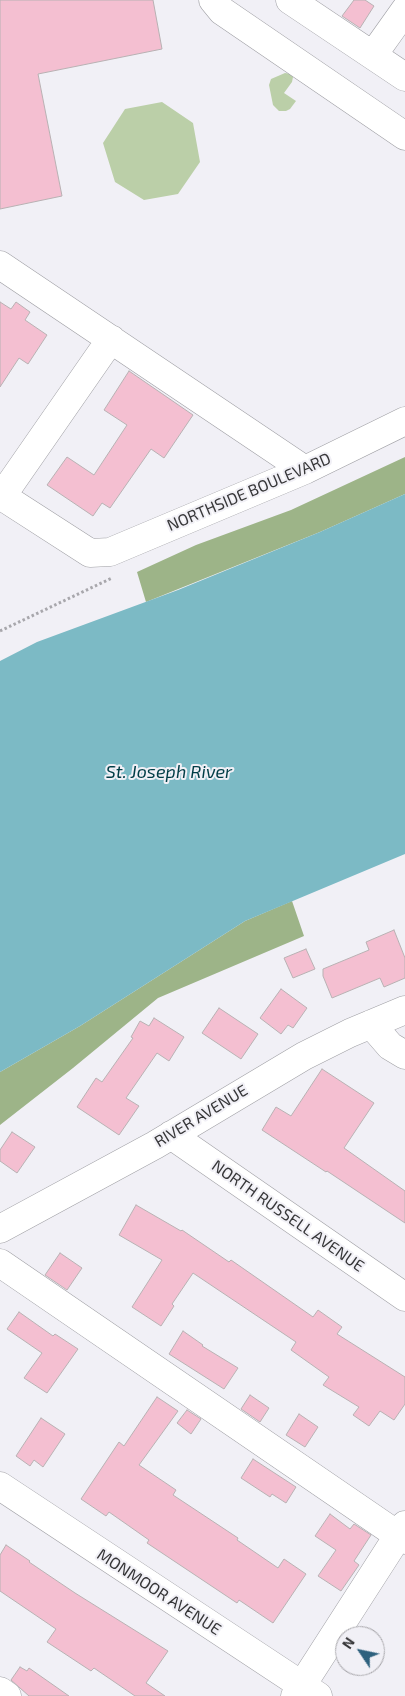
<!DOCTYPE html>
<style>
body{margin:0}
#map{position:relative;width:405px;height:1696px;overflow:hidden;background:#f1f0f6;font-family:"Exo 2",sans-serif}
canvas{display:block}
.north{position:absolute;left:335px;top:1626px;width:50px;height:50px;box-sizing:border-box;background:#f1f0f6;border:1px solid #a7a6aa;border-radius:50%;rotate:304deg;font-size:14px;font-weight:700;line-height:20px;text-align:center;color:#373739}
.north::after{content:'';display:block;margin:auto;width:18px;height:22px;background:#2e617e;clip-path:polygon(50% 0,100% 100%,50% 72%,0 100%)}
</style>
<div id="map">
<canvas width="405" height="1696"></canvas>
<div class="north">N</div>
</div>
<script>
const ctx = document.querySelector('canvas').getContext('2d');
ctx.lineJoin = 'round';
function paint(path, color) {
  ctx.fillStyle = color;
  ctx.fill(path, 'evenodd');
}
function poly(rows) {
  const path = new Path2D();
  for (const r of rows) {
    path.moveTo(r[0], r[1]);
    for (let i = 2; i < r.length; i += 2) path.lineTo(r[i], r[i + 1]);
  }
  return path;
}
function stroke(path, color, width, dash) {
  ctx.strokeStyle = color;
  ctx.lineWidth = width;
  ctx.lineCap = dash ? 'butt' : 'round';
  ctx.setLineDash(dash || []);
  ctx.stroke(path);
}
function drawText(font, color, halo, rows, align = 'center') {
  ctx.font = font + ' "Exo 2",sans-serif';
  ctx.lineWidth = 4;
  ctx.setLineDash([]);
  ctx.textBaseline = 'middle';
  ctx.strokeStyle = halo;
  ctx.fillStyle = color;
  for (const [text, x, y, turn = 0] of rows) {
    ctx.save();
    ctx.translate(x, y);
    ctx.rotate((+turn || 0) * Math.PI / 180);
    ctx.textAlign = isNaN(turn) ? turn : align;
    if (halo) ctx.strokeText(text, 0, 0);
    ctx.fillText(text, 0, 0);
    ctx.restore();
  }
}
paint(poly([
 [285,73,291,74,293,77,292,82,284,93,296,101,290,109,286,111,279,111,273,105,269,85,271,79],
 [162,102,193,123,200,162,178,194,144,200,115,182,103,143,125,109]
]), '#bbcfa8');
paint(poly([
 [405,457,405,494,320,532,146,602,137,572,196,545,291,510],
 [292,901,304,936,158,998,73,1068,0,1125,0,1072,80,1026,245,921]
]), '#9db488');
paint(poly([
 [405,494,405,854,245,921,80,1026,0,1072,0,661,37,642,178,590,320,532]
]), '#7cbac5');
const building = poly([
 [0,0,153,0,162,49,38,74,62,196,0,209,0,0],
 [354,0,365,0,374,6,360,28,342,16,354,0],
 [0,302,11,309,16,302,30,312,25,320,47,335,28,364,19,358,0,387,0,302],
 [129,371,193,415,164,458,151,449,110,508,102,503,93,516,47,485,67,457,94,475,127,425,104,410,129,371],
 [394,930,405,958,405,978,384,987,380,978,332,998,323,976,323,969,369,950,366,942,394,930],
 [306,949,315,969,293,978,284,958,306,949],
 [281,989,307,1008,293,1028,288,1025,281,1034,260,1018,281,989],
 [219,1008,258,1034,241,1059,202,1033,219,1008],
 [154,1018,184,1037,169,1061,157,1053,126,1098,139,1106,119,1135,77,1107,96,1078,102,1082,133,1038,131,1037,140,1021,149,1026,154,1018],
 [322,1069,374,1103,344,1148,405,1191,405,1223,327,1171,326,1172,262,1130,276,1107,291,1116,322,1069],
 [12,1132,35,1147,17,1173,0,1161,0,1150,12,1132],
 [136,1205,181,1231,182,1230,229,1262,231,1260,313,1317,318,1310,342,1327,337,1334,405,1377,405,1404,394,1420,380,1411,369,1426,353,1415,359,1407,323,1385,329,1377,291,1350,296,1342,193,1273,172,1304,174,1306,161,1326,132,1307,162,1260,119,1235,136,1205],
 [60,1253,82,1268,67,1290,45,1275,60,1253],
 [19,1312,53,1336,55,1334,78,1349,47,1393,24,1378,42,1353,7,1329,19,1312],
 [183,1331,203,1345,202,1346,238,1368,224,1389,169,1354,183,1331],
 [250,1395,269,1408,260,1422,241,1409,250,1395],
 [157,1397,178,1411,139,1465,176,1490,173,1495,238,1538,237,1540,278,1568,284,1559,306,1574,273,1623,239,1600,237,1603,147,1543,149,1540,109,1512,106,1516,81,1499,119,1442,124,1446,157,1397],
 [187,1410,201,1419,191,1434,177,1423,187,1410],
 [299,1414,318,1427,305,1447,286,1435,299,1414],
 [41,1418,65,1434,43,1467,34,1460,30,1466,16,1456,41,1418],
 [253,1459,296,1487,286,1503,272,1494,270,1497,241,1478,253,1459],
 [330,1514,350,1529,354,1524,371,1535,354,1561,359,1565,341,1591,318,1576,336,1550,315,1536,330,1514],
 [6,1545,30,1561,29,1562,75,1593,168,1651,146,1683,165,1696,135,1696,94,1668,91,1671,47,1642,56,1629,0,1591,0,1555,6,1545],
 [20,1667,27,1671,29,1668,69,1696,29,1696,11,1680,20,1667]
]);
paint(building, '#f4bfd1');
stroke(building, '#b8b1b3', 1);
const minor = poly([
 [213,0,222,11,405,136],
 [290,0,405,77],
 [373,55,405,10],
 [0,265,305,470],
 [0,495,90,553,110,552,305,470,405,421],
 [2,496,111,339],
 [371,1024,390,1046,405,1055],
 [171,1135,405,1297],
 [0,1229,155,1145,304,1056,350,1033,405,1010],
 [0,1263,405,1540],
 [0,1486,318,1696],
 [0,1691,7,1696],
 [295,1696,405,1525]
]);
stroke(minor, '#9f9fa4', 29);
stroke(poly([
 [0,631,112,578]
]), '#a8a7ac', 3, [2.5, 2.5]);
stroke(minor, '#fff', 28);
drawText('16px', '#373739', '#f1f0f6', [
 ["NORTHSIDE BOULEVARD",249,492,-23],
 ["RIVER AVENUE",201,1116,-31],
 ["NORTH RUSSELL AVENUE",288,1216,35],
 ["MONMOOR AVENUE",159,1592,33]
]);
drawText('italic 18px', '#003d46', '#f1f0f6', [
 ["St. Joseph River",169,772]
]);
</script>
